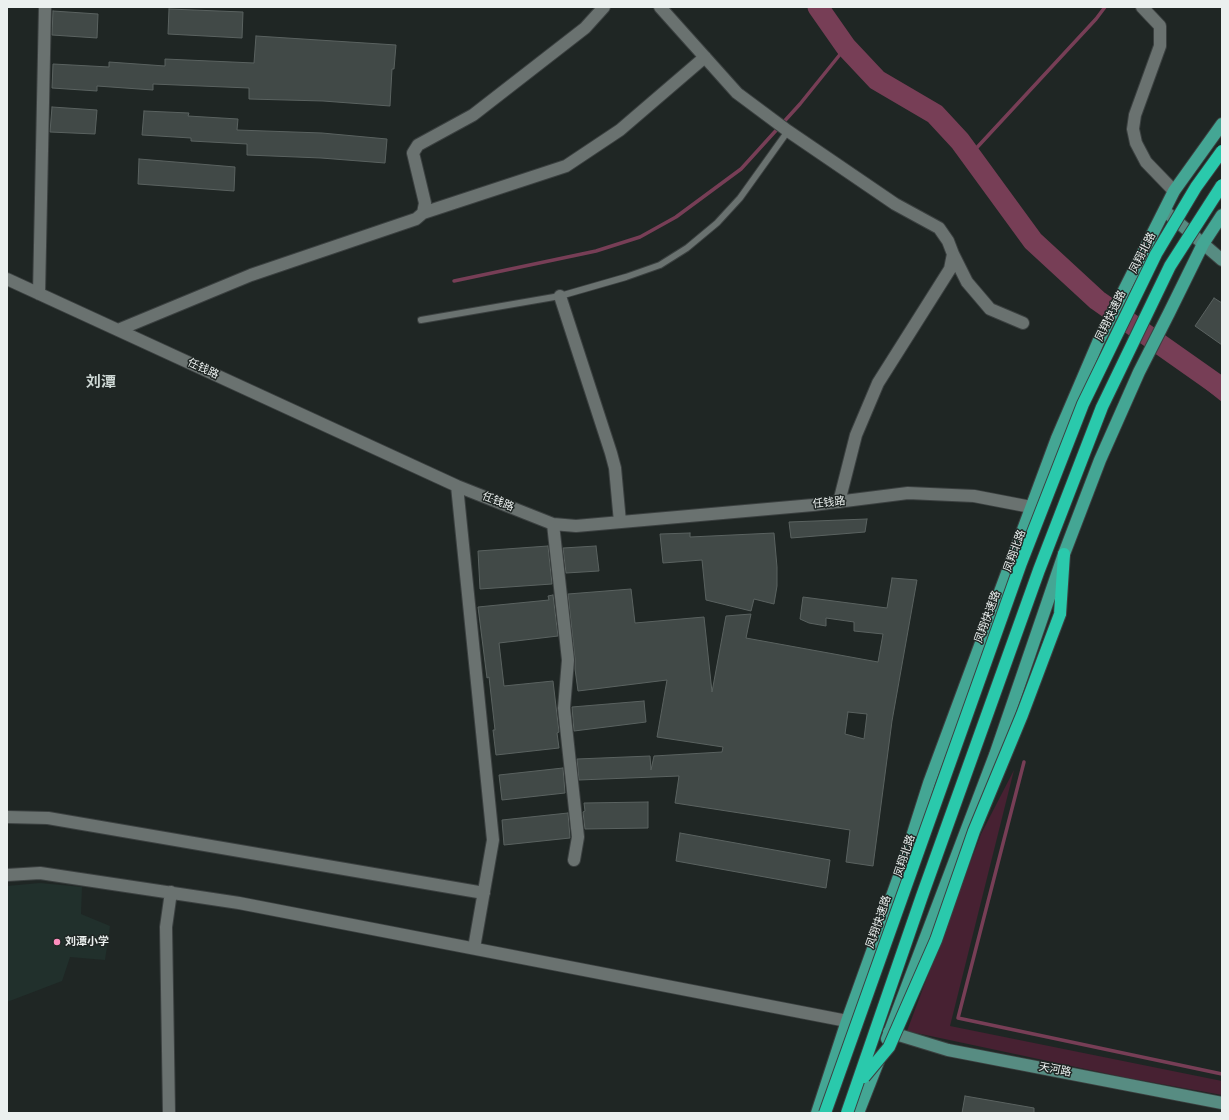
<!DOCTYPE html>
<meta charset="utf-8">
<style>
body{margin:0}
#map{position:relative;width:1229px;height:1120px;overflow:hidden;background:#1f2624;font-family:"DM Sans",sans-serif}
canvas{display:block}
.frame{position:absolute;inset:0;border:8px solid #ebf0ef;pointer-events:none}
</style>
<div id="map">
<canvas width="1229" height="1120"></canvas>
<div class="frame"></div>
</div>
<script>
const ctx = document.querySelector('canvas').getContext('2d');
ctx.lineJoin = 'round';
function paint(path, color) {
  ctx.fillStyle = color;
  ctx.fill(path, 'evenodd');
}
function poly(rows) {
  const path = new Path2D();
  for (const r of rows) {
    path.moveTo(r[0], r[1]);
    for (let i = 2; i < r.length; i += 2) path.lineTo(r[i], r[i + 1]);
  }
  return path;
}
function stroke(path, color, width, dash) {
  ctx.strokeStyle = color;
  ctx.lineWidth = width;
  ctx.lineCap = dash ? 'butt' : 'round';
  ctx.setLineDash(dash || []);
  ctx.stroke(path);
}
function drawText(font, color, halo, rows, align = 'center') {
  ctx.font = font + ' "DM Sans","Noto Sans SC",sans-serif';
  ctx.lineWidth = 3;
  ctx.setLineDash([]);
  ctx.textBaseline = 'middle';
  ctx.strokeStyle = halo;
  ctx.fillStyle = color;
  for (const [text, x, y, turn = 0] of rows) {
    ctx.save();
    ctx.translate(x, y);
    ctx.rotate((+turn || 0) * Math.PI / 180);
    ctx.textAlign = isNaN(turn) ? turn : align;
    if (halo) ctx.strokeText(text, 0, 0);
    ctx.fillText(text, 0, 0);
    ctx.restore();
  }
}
paint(poly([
 [40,883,82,887,81,914,110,926,105,960,70,957,62,981,7,1002,7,886]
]), '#21302c');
paint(poly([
 [1014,770,950,1026,1222,1081,1222,1095,1123,1077,907,1031,981,834]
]), '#472132');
paint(poly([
 [1202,386,1222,391,1222,402]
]), '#773e56');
stroke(poly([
 [970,155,1096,19,1105,7],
 [454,281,596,251,640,237,676,217,741,169,800,104,846,47],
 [1024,762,958,1018,1222,1074]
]), '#773e56', 3.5);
stroke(poly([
 [818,7,846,47,877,80,935,114,960,141,1033,241,1097,300,1222,388]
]), '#773e56', 21);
const building = poly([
 [169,9,243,12,242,38,168,34,169,9],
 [53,11,98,14,97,38,52,35,53,11],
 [256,36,396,45,394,69,392,69,390,106,323,101,249,99,249,88,153,84,153,90,97,86,97,91,52,88,53,64,109,67,109,62,165,66,165,59,254,63,256,36],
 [52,107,97,110,95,134,50,132,52,107],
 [144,111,189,113,188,116,238,119,237,130,322,133,387,139,385,163,321,158,247,155,247,144,191,141,191,138,142,135,144,111],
 [139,159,235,167,234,191,138,184,139,159],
 [1214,298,1222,303,1222,345,1195,326,1214,298],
 [867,519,865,532,791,538,789,522,867,519],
 [690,533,690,537,774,533,777,567,777,586,774,604,754,599,751,611,706,600,702,560,663,563,660,534,690,533],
 [548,546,552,584,480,589,478,551,548,546],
 [596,546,599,571,566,573,563,548,596,546],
 [892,578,917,580,892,721,873,866,846,862,850,830,675,803,679,776,579,780,577,759,650,756,651,770,654,756,722,752,723,747,657,737,667,680,578,691,575,669,575,659,568,594,631,589,635,623,704,617,712,692,726,616,751,614,746,638,878,662,883,634,854,631,854,622,826,618,826,626,809,623,800,619,803,597,887,608,892,578],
 [848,712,867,714,864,739,845,734,848,712],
 [553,595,558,636,499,643,504,686,553,681,559,732,557,733,559,748,496,755,493,730,495,730,489,677,487,678,478,607,549,600,548,596,553,595],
 [644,701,646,722,574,731,572,707,644,701],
 [563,768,565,793,502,800,499,775,563,768],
 [648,802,648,828,585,829,583,812,585,811,584,803,648,802],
 [568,813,570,838,504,845,502,820,568,813],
 [680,833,830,860,826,888,676,861,680,833],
 [965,1096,1034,1108,1034,1113,962,1113,965,1096]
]);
paint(building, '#414947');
stroke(building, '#5a6260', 1);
const lane = poly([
 [421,320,560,296,626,277,660,265,687,248,717,223,740,198,788,131]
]);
const street = poly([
 [660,7,737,93,788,131,895,204,939,228,948,241,953,254,950,269,878,383,856,435,839,502],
 [1142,7,1160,26,1160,46,1135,115,1133,129,1136,143,1146,162,1174,191],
 [423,213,566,166,620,130,705,57],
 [953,254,967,282,990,309,1023,323],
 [7,279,457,486,553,524,576,526,813,505,908,493,974,496,1031,507],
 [39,294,45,7],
 [560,296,611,453,615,468,620,522],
 [118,330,251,275,416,219,423,213,425,203,413,153,418,145,473,115,585,28,604,7],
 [457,486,493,840,474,948],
 [553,524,568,660,564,708,578,837,574,860],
 [7,817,48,818,484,893],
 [7,875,40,873,239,903,847,1021],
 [169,1113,166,927,171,892]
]);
const secondary = poly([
 [1165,211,1222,260],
 [889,1032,948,1050,1222,1103]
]);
const primary = poly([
 [887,1039,995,755,1064,554,1100,460,1139,372,1169,313,1203,244,1222,215],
 [817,1113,847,1021,902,868,929,783,1057,438,1099,340,1174,191,1222,124],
 [858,1113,878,1062]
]);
const highway = poly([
 [1060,614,1064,554]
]);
stroke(lane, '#3b4040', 8);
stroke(street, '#3b4040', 14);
stroke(secondary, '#3b4040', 14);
stroke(primary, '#3b4040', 14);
stroke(highway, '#3b4040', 14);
stroke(lane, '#6a7270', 6);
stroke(street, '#6a7270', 12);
stroke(secondary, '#578c82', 12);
stroke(primary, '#44a694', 12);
stroke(highway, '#2ac9ac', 12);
const highwayBridge = poly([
 [864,1077,889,1047,936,940,974,831,1022,715,1060,614],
 [825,1113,1021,563,1083,404,1156,254,1196,187,1222,151],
 [847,1113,922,896,1039,570,1102,407,1170,266,1222,185]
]);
stroke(highwayBridge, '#3b4040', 14, []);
stroke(highwayBridge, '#2ac9ac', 12);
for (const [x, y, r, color] of [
 [57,942,4,"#fd8ebe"]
]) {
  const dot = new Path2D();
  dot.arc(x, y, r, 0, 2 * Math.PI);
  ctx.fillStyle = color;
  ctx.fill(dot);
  stroke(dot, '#1f2624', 1.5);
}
drawText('11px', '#ebf0ef', '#1f2624', [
 ["凤翔北路",1143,253,-63],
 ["凤翔快速路",1111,316,-64],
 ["任钱路",203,369,25],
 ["任钱路",498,502,22],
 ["任钱路",829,503,-6],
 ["凤翔北路",1015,551,-70],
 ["凤翔快速路",988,617,-70],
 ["凤翔北路",905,856,-72],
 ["凤翔快速路",879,922,-71],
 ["天河路",1055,1070,11]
]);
drawText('bold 11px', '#ebf0ef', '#1f2624', [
 ["刘潭小学",65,942]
], 'left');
drawText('bold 15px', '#cdd7d4', '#1f2624', [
 ["刘潭",101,383]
]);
</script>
